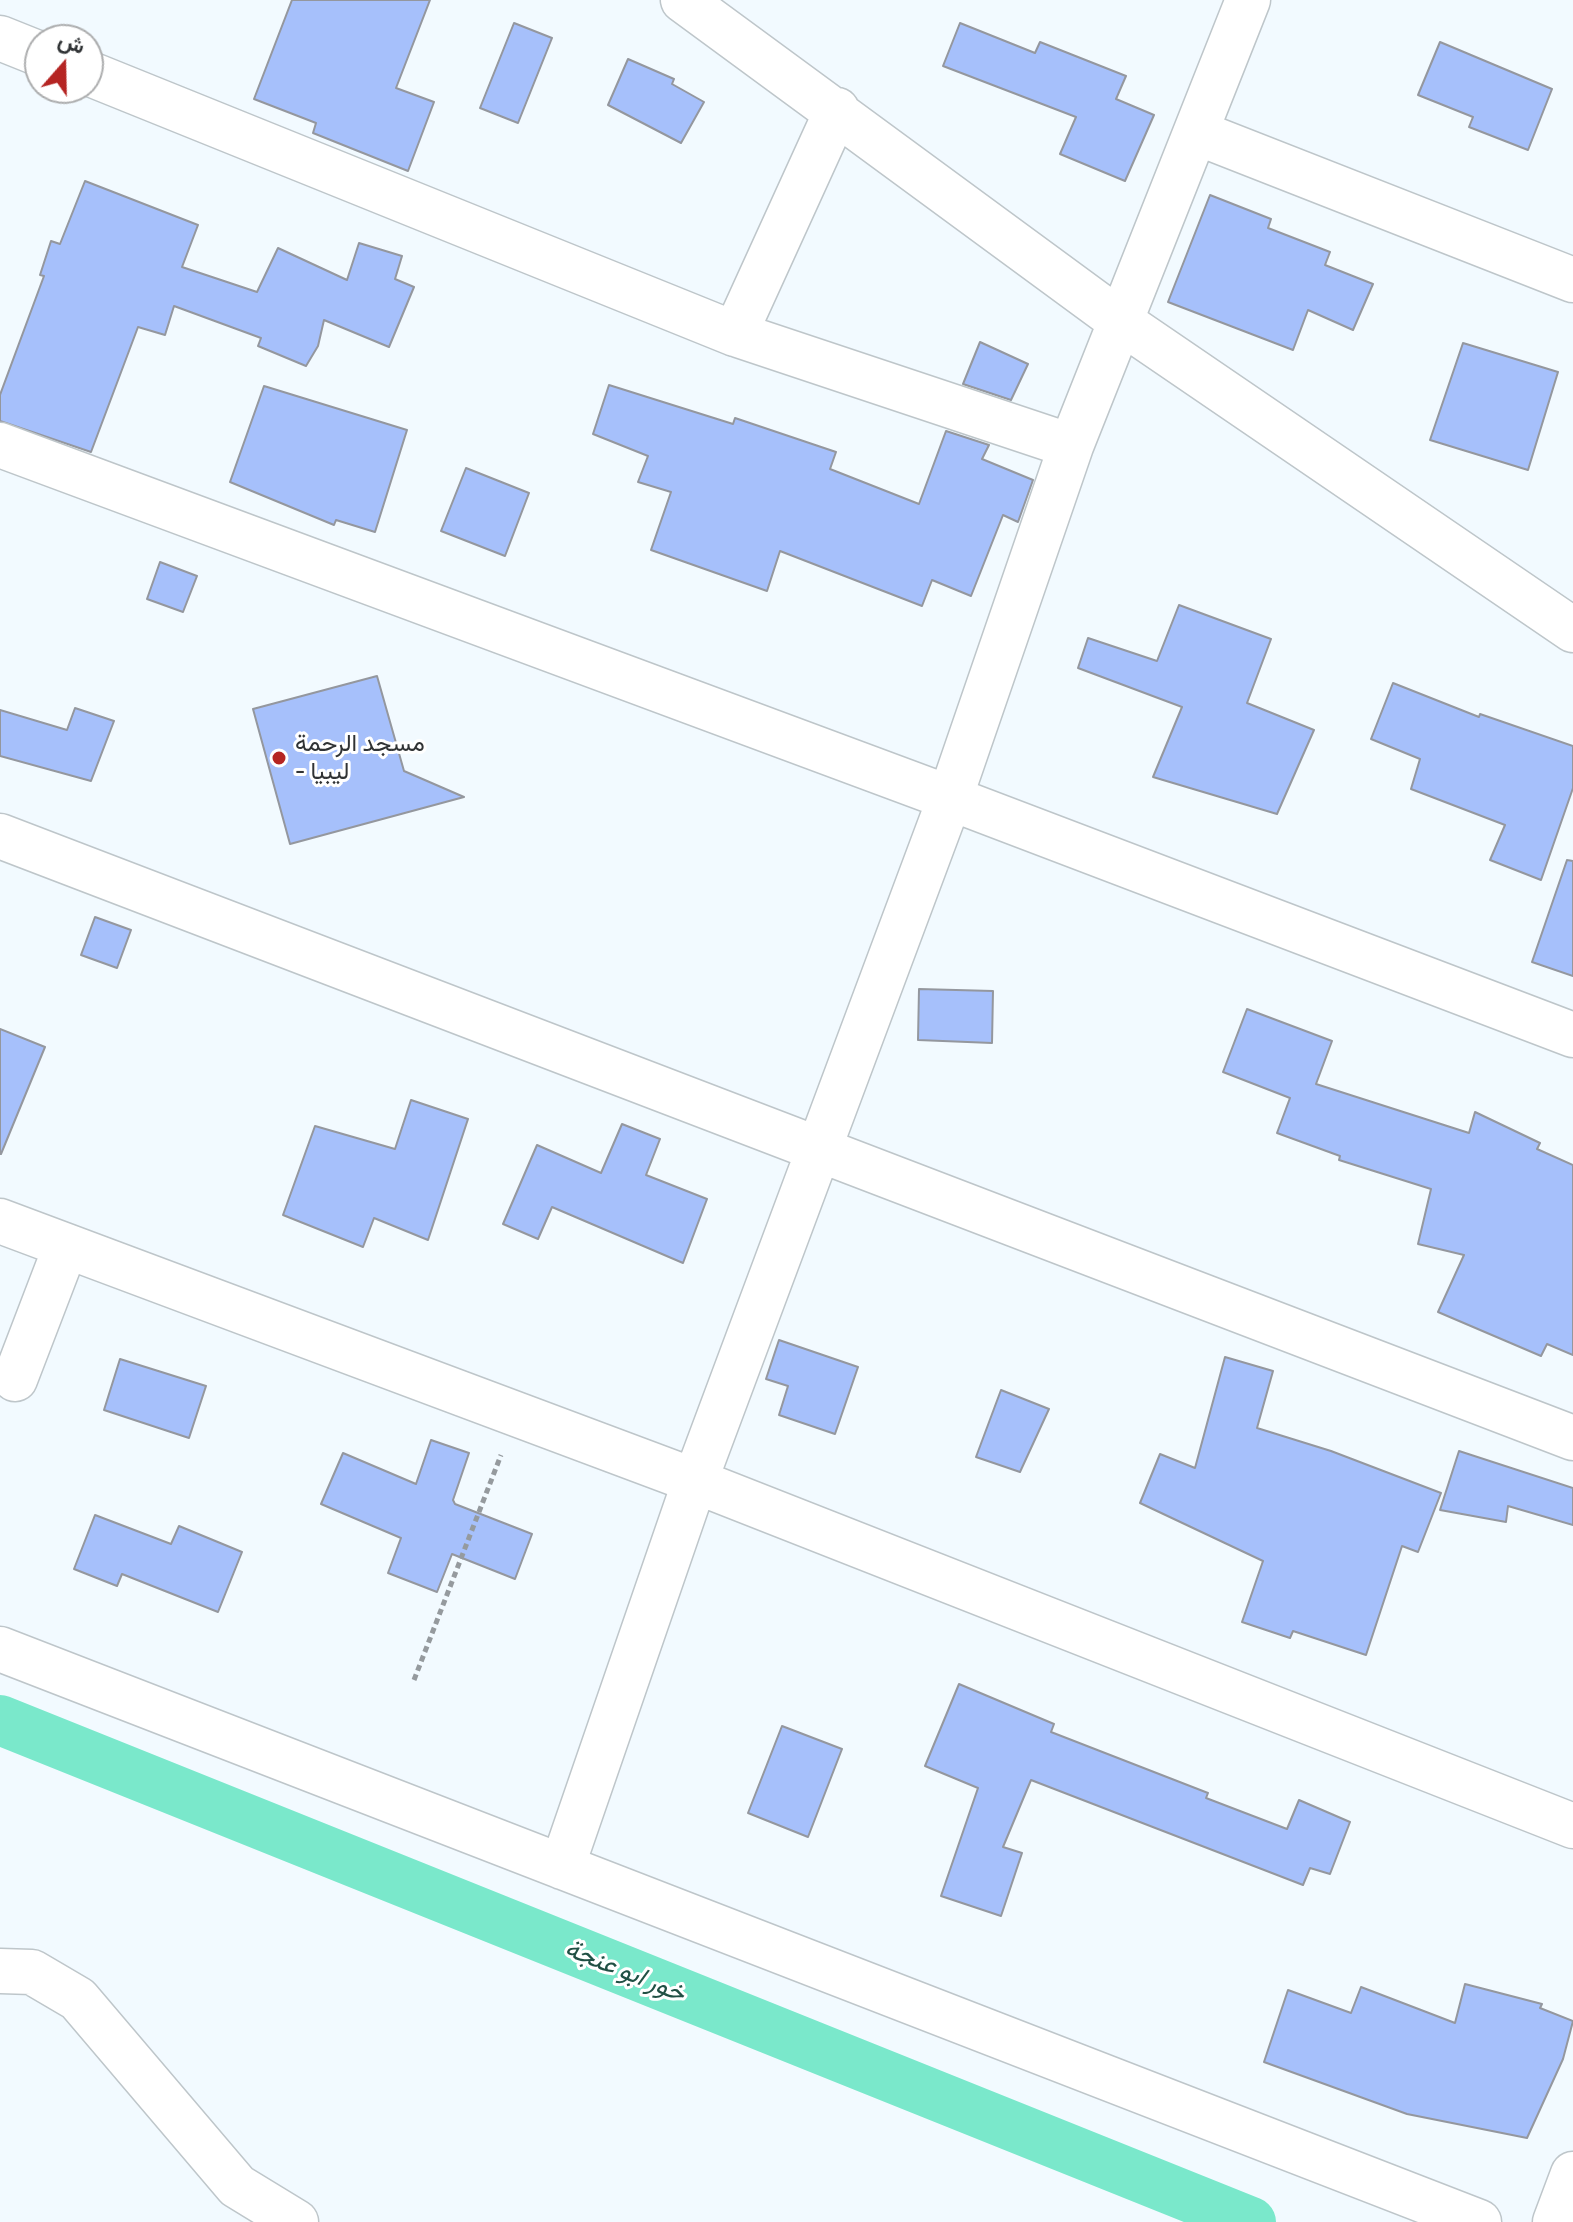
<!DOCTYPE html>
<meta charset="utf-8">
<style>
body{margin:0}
#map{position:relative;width:1573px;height:2222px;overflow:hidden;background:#f2faff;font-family:Cabin,Vazirmatn,sans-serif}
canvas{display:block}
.north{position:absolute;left:24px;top:24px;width:80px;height:80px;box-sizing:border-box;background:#fff;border:2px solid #acadae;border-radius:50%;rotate:20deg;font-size:22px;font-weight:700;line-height:32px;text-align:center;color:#303335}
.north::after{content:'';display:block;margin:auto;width:28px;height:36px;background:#b52523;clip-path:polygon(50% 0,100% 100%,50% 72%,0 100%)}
</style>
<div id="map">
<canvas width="1573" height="2222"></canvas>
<div class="north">ش</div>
</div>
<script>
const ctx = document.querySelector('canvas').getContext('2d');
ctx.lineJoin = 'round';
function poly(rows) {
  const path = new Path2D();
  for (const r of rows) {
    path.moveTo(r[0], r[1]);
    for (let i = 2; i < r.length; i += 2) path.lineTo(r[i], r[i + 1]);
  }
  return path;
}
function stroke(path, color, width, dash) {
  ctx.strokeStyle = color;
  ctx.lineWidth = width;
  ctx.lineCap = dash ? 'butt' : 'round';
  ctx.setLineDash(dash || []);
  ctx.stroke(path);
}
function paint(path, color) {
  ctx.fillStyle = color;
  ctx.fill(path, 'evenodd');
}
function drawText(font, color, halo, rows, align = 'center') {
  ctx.font = font + ' Cabin,Vazirmatn,sans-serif';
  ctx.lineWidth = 6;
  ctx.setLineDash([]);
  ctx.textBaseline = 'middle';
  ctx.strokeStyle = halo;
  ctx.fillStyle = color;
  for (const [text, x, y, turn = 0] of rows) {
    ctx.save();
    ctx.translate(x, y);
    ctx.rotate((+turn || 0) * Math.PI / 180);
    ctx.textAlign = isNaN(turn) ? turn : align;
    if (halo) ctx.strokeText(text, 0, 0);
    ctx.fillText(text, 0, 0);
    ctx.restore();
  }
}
stroke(poly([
 [0,1720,1251,2222]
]), '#7ae8cb', 50);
const building = poly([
 [292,0,430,0,396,88,434,102,408,171,313,133,316,123,254,99,292,0],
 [514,23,552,38,518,123,480,108,514,23],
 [960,23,1035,53,1040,42,1126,76,1116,99,1154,115,1125,181,1060,154,1076,117,943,66,960,23],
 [1440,42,1552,89,1528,150,1469,127,1473,117,1418,95,1440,42],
 [628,59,674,79,672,84,704,102,681,143,608,105,628,59],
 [85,181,198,225,182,267,257,292,278,248,347,280,359,243,402,256,395,279,414,287,389,347,324,320,318,346,306,366,258,346,261,338,174,306,165,335,138,327,91,452,0,421,0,395,44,276,40,275,51,241,60,244,85,181],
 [1210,195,1271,219,1268,228,1330,252,1325,265,1373,284,1353,330,1308,310,1293,350,1168,302,1210,195],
 [980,342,1028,364,1011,400,963,384,980,342],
 [1463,343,1558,372,1528,470,1430,440,1463,343],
 [609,385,733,424,735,418,836,452,830,469,919,504,946,431,989,445,982,459,1033,480,1018,522,1003,515,971,596,932,580,922,606,780,551,767,591,651,550,671,492,638,482,648,456,593,434,609,385],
 [264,386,407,430,375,532,336,520,334,525,230,482,264,386],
 [466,468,529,493,505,556,441,531,466,468],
 [160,562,197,576,183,612,147,599,160,562],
 [1179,605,1271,639,1247,703,1314,730,1277,814,1153,777,1182,707,1078,668,1088,638,1157,661,1179,605],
 [377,676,404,771,464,797,290,844,253,709,377,676],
 [1393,683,1479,717,1480,714,1573,746,1573,788,1541,880,1490,860,1505,825,1411,789,1420,759,1371,739,1393,683],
 [75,708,114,721,91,781,0,756,0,710,67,730,75,708],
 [1567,860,1573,861,1573,976,1532,962,1567,860],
 [95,917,131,930,117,968,81,955,95,917],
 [919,989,993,991,992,1043,918,1040,919,989],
 [1247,1009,1332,1041,1316,1084,1469,1133,1475,1112,1540,1143,1537,1149,1573,1165,1573,1355,1547,1344,1541,1356,1438,1312,1464,1255,1418,1244,1431,1189,1339,1160,1340,1156,1277,1133,1290,1098,1223,1072,1247,1009],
 [0,1029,45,1047,1,1154,0,1154,0,1029],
 [411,1100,468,1119,428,1240,374,1218,363,1247,283,1215,315,1126,395,1149,411,1100],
 [622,1124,660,1139,646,1175,707,1199,683,1263,552,1207,538,1239,503,1224,537,1145,601,1173,622,1124],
 [779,1340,858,1367,835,1434,779,1415,788,1386,766,1379,779,1340],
 [1225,1357,1273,1371,1257,1428,1331,1451,1441,1493,1418,1552,1402,1546,1366,1655,1293,1631,1290,1638,1242,1622,1263,1561,1140,1503,1160,1454,1195,1468,1225,1357],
 [120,1359,206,1386,189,1438,104,1410,120,1359],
 [1001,1390,1049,1409,1020,1472,976,1457,1001,1390],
 [431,1440,469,1453,453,1500,455,1504,532,1534,515,1579,452,1554,437,1592,388,1573,401,1538,321,1504,343,1453,416,1484,431,1440],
 [1459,1451,1573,1488,1573,1525,1508,1506,1506,1522,1440,1510,1459,1451],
 [95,1515,171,1544,179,1526,242,1552,218,1612,122,1574,117,1586,74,1569,95,1515],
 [959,1684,1054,1724,1051,1732,1208,1793,1206,1798,1287,1829,1299,1800,1350,1822,1330,1874,1310,1868,1303,1885,1031,1780,1003,1847,1022,1853,1001,1916,941,1896,978,1788,925,1766,959,1684],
 [782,1726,842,1749,808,1837,748,1813,782,1726],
 [1465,1984,1542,2004,1540,2008,1573,2021,1563,2059,1527,2138,1407,2114,1264,2062,1288,1990,1351,2013,1361,1987,1455,2023,1465,1984]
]);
paint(building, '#a6c0fb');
stroke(building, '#94979e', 2);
const street = poly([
 [683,0,1120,321,1573,630],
 [0,38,40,54],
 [88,73,735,334,1071,446],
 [1198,133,1573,280],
 [735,334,837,110],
 [0,445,950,798,1573,1035],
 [0,836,1573,1438],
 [0,1221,695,1481,1573,1826],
 [15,1379,66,1246],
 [0,1649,1479,2222],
 [562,1867,695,1481,950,798,1071,446,1248,0],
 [0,1971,32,1972,78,1999,237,2186,296,2222],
 [1555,2222,1573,2174]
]);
stroke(street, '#bec6ca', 47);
stroke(poly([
 [414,1680,501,1455]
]), '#959a9e', 5, [6, 4]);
stroke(street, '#fff', 44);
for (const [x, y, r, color] of [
 [279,758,8,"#b52523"]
]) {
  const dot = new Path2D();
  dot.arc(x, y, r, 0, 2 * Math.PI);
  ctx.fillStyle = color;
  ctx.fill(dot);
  stroke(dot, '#fff', 3);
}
drawText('24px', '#303335', '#fff', [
 ["مسجد الرحمة",295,744],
 ["- ليبيا",295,772]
], 'left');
drawText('italic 26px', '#205044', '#fff', [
 ["خور ابو عنجة",625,1971,22]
]);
</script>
